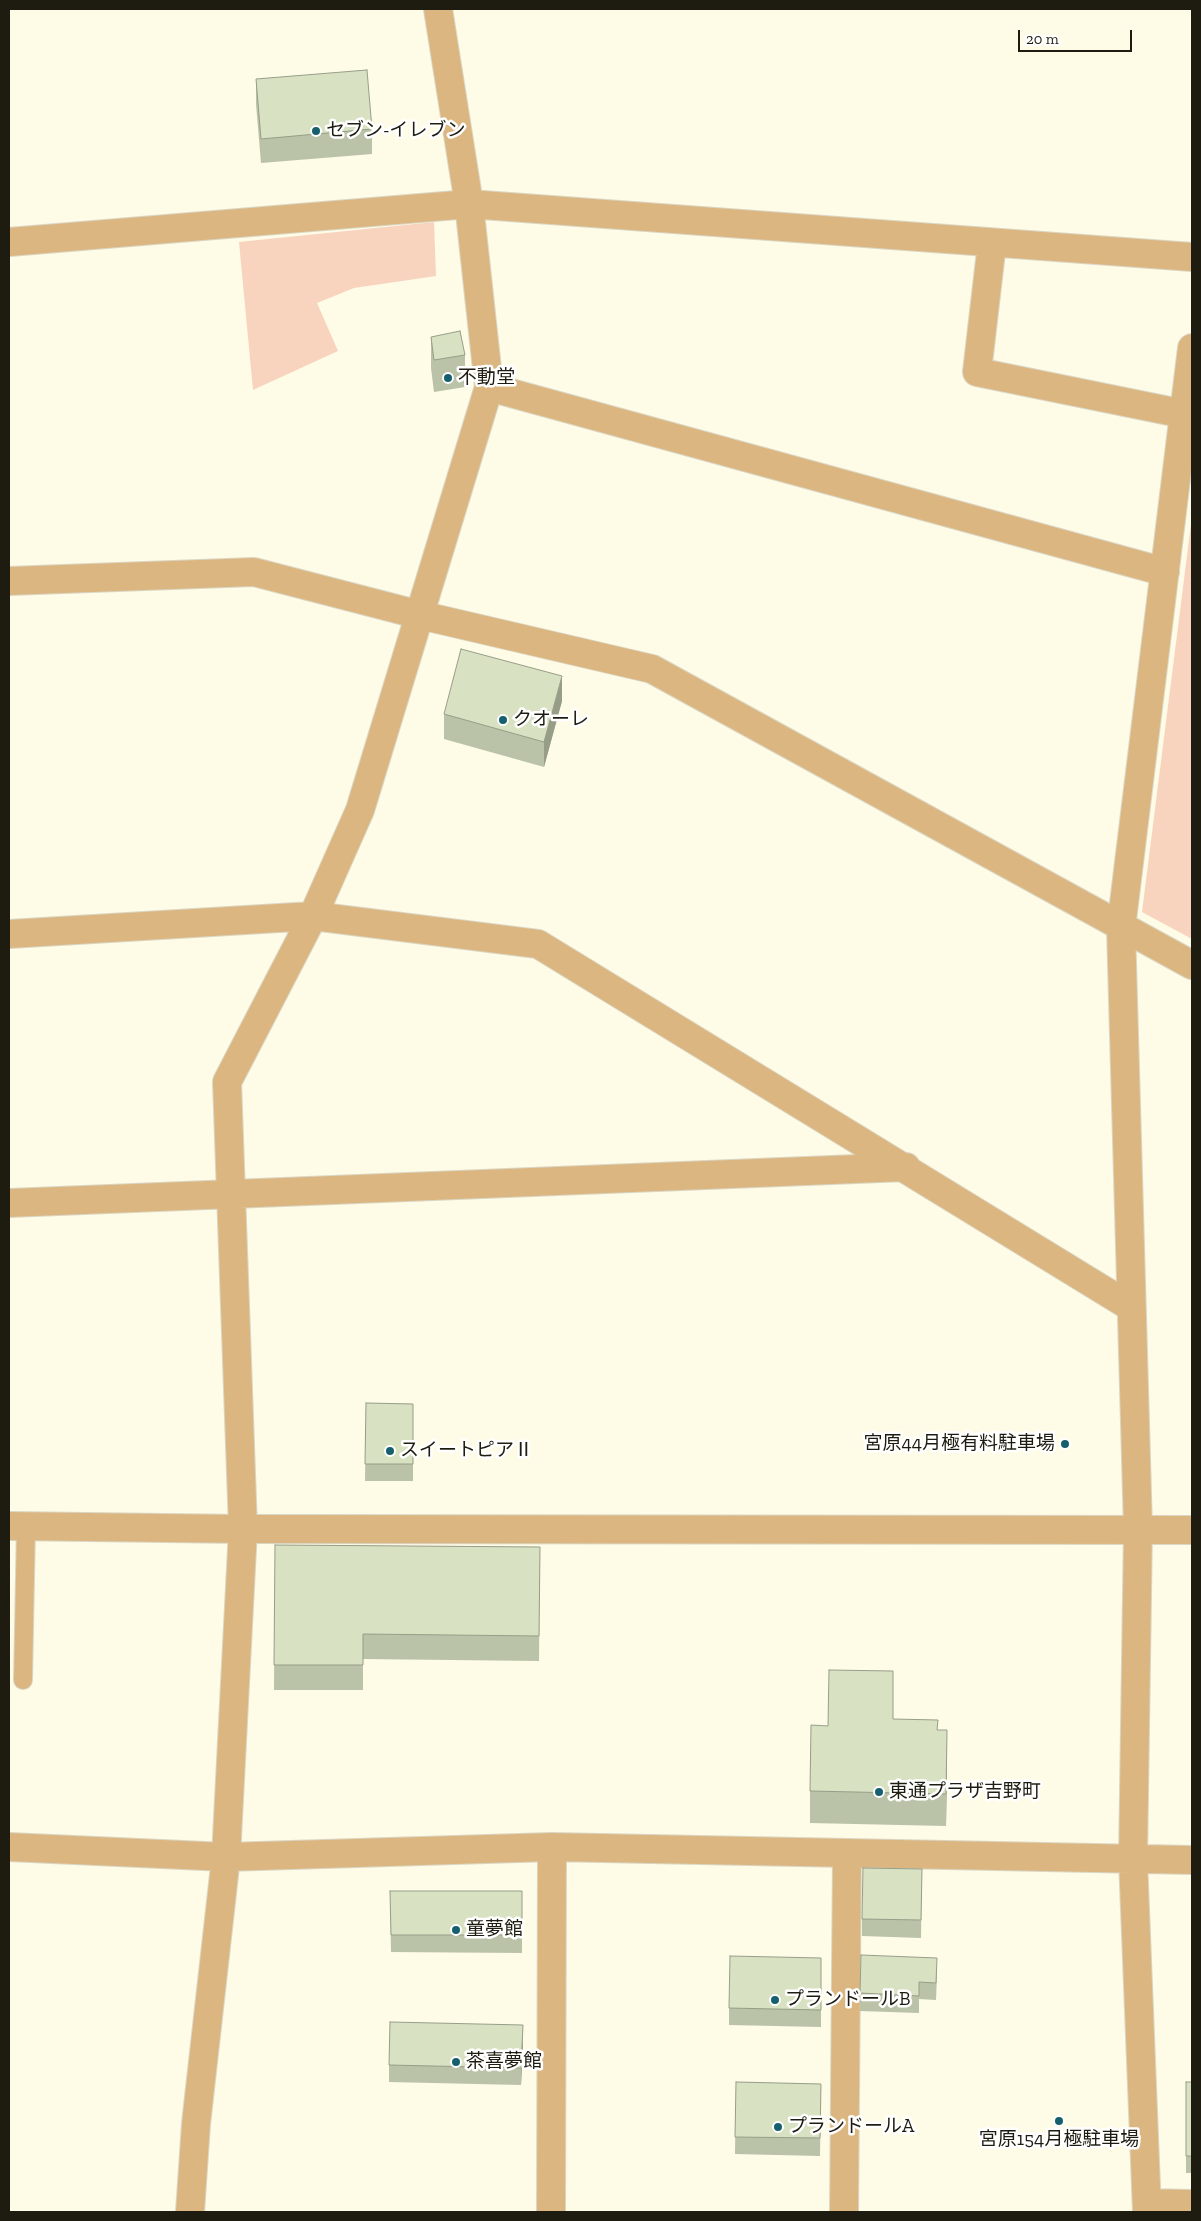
<!DOCTYPE html>
<meta charset="utf-8">
<style>
body{margin:0}
#map{position:relative;width:1201px;height:2221px;overflow:hidden;background:#fefbe7;font-family:"Zilla Slab",serif}
canvas{display:block}
.frame{position:absolute;inset:0;border:10px solid #1e1c10;pointer-events:none}
.scale{position:absolute;left:1018px;top:30px;width:114px;height:22px;box-sizing:border-box;border:2px solid #1e1c10;border-top:0;padding-left:6px;font-size:15px;line-height:18px;white-space:nowrap;color:#1e1c10;-webkit-text-stroke:4px #fff;paint-order:stroke}
</style>
<div id="map">
<canvas width="1201" height="2221"></canvas>
<div class="frame"></div>
<div class="scale">20 m</div>
</div>
<script>
const ctx = document.querySelector('canvas').getContext('2d');
ctx.lineJoin = 'round';
function paint(path, color) {
  ctx.fillStyle = color;
  ctx.fill(path, 'evenodd');
}
function poly(rows) {
  const path = new Path2D();
  for (const r of rows) {
    path.moveTo(r[0], r[1]);
    for (let i = 2; i < r.length; i += 2) path.lineTo(r[i], r[i + 1]);
  }
  return path;
}
function stroke(path, color, width, dash) {
  ctx.strokeStyle = color;
  ctx.lineWidth = width;
  ctx.lineCap = dash ? 'butt' : 'round';
  ctx.setLineDash(dash || []);
  ctx.stroke(path);
}
function drawText(font, color, halo, rows, align = 'center') {
  ctx.font = font + ' "Zilla Slab","Noto Sans JP",serif';
  ctx.lineWidth = 5;
  ctx.setLineDash([]);
  ctx.textBaseline = 'middle';
  ctx.strokeStyle = halo;
  ctx.fillStyle = color;
  for (const [text, x, y, turn = 0] of rows) {
    ctx.save();
    ctx.translate(x, y);
    ctx.rotate((+turn || 0) * Math.PI / 180);
    ctx.textAlign = isNaN(turn) ? turn : align;
    if (halo) ctx.strokeText(text, 0, 0);
    ctx.fillText(text, 0, 0);
    ctx.restore();
  }
}
paint(poly([
 [434,222,436,276,354,288,317,303,338,351,253,390,239,242],
 [1192,516,1192,939,1142,912]
]), '#f8d4bf');
const service = poly([
 [23,1680,26,1526]
]);
const minor = poly([
 [9,242,469,204,1192,257],
 [992,243,977,372,1184,414],
 [489,387,1165,572],
 [9,581,254,572,420,615,652,669,1192,965],
 [9,934,313,916,538,944,1131,1307],
 [9,1203,906,1167],
 [9,1847,226,1857,552,1847,1192,1860],
 [1147,2203,1192,2204],
 [190,2212,196,2124,226,1857,243,1529,227,1082,313,916,360,810,489,387,469,204,438,9],
 [551,2212,552,1847],
 [844,2212,847,1853],
 [1147,2212,1133,1859,1138,1529,1121,928,1192,348]
]);
const tertiary = poly([
 [9,1526,243,1529,1192,1530]
]);
stroke(service, '#dad7c5', 20);
stroke(minor, '#dad7c5', 30);
stroke(tertiary, '#dad7c5', 30);
stroke(service, '#dcb681', 18);
stroke(minor, '#dcb681', 28);
stroke(tertiary, '#dcb681', 28);
paint(poly([
 [256,79,372,129,372,154,261,163,256,104],
 [431,337,465,355,465,387,434,392,431,368],
 [562,701,544,767,444,739,444,714],
 [366,1403,413,1404,413,1481,365,1481],
 [275,1545,540,1547,539,1661,363,1659,363,1690,274,1690],
 [893,1719,938,1730,947,1761,946,1826,810,1823,810,1791,828,1726],
 [922,1869,921,1938,862,1936,862,1919],
 [390,1891,522,1891,522,1953,391,1952],
 [821,1958,821,2027,729,2025,729,2008],
 [937,1975,936,2000,919,1999,919,2013,860,2011,860,1993],
 [523,2043,521,2085,389,2082,389,2065],
 [736,2082,821,2084,820,2156,735,2154],
 [1186,2082,1192,2082,1192,2173,1186,2173]
]), '#bac2a7');
paint(poly([
 [562,676,562,701,544,767,544,742],
 [947,1730,947,1761,946,1826,946,1794],
 [523,2025,523,2043,521,2085,521,2068]
]), '#979e88');
const building = poly([
 [367,70,372,129,261,139,256,79,367,70],
 [460,331,465,355,434,360,431,337,460,331],
 [461,649,562,676,544,742,444,714,461,649],
 [366,1403,413,1404,413,1464,365,1464,366,1403],
 [275,1545,540,1547,539,1636,363,1634,363,1665,274,1665,275,1545],
 [829,1670,893,1671,893,1719,938,1720,937,1730,947,1730,946,1794,810,1791,811,1725,828,1726,829,1670],
 [863,1868,922,1869,921,1920,862,1919,863,1868],
 [390,1891,522,1891,522,1935,391,1935,390,1891],
 [861,1955,937,1958,936,1983,919,1982,919,1996,860,1993,861,1955],
 [730,1956,821,1958,821,2010,729,2008,730,1956],
 [390,2022,523,2025,521,2068,389,2065,390,2022],
 [736,2082,821,2084,820,2138,735,2137,736,2082],
 [1186,2082,1192,2082,1192,2156,1186,2156,1186,2082]
]);
paint(building, '#d8e2c2');
stroke(building, '#979e88', 1);
for (const [x, y, r, color] of [
 [316,131,5,"#16606e"],
 [448,378,5,"#16606e"],
 [503,720,5,"#16606e"],
 [1065,1444,5,"#16606e"],
 [390,1451,5,"#16606e"],
 [879,1792,5,"#16606e"],
 [456,1930,5,"#16606e"],
 [775,2000,5,"#16606e"],
 [456,2062,5,"#16606e"],
 [1059,2121,5,"#16606e"],
 [778,2127,5,"#16606e"]
]) {
  const dot = new Path2D();
  dot.arc(x, y, r, 0, 2 * Math.PI);
  ctx.fillStyle = color;
  ctx.fill(dot);
  stroke(dot, '#fff', 2);
}
drawText('19px', '#1e1c10', '#fff', [
 ["セブン-イレブン",326,131],
 ["不動堂",458,378],
 ["クオーレ",513,720],
 ["宮原44月極有料駐車場",1055,1444,"right"],
 ["スイートピアⅡ",400,1451],
 ["東通プラザ吉野町",889,1792],
 ["童夢館",466,1930],
 ["プランドールB",785,2000],
 ["茶喜夢館",466,2062],
 ["プランドールA",788,2127],
 ["宮原154月極駐車場",1059,2140,"center"]
], 'left');
</script>
